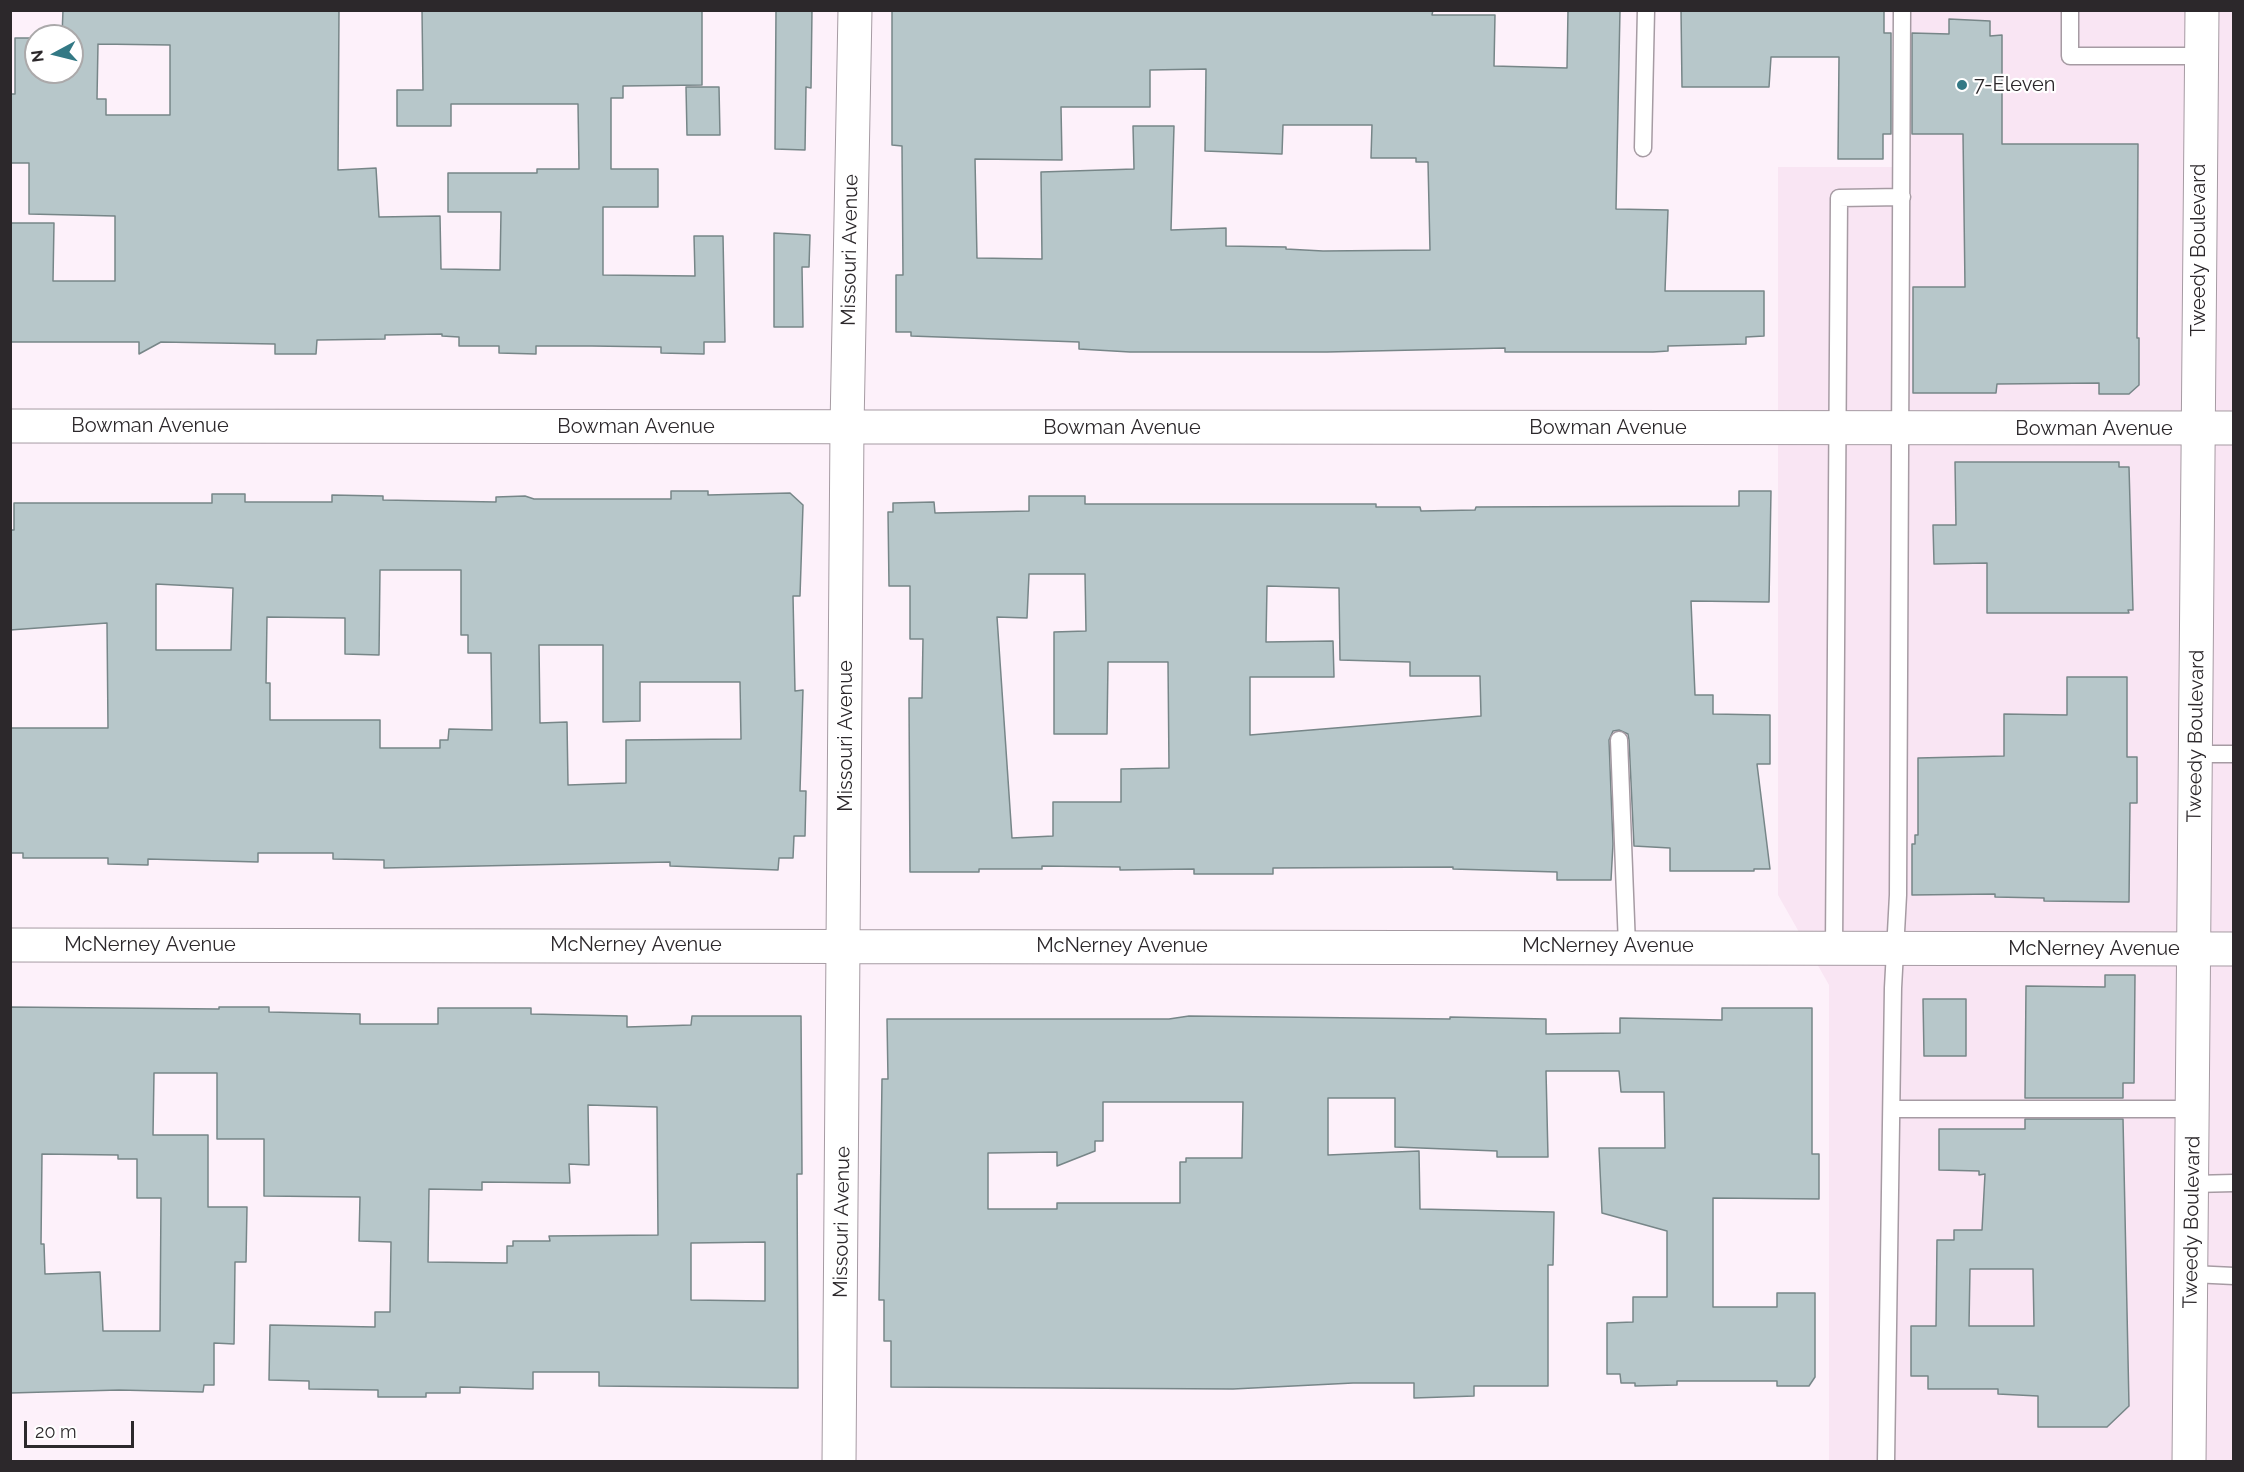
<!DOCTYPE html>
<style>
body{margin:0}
#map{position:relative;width:2244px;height:1472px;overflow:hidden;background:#fdf1fa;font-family:Raleway,sans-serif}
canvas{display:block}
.frame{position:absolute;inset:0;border:12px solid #2c282b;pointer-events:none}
.north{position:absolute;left:24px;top:24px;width:60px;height:60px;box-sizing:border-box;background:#fff;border:2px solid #aba9aa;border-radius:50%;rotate:263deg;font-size:16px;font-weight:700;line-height:24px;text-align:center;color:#2c282b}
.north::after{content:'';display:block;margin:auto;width:21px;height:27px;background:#337985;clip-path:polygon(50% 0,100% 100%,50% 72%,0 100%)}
.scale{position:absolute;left:24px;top:1421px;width:110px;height:27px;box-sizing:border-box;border:3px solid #2c282b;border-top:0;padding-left:8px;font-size:18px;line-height:21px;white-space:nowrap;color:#2c282b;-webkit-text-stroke:4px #fff;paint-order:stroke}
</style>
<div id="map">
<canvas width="2244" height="1472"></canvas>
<div class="frame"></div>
<div class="north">N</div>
<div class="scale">20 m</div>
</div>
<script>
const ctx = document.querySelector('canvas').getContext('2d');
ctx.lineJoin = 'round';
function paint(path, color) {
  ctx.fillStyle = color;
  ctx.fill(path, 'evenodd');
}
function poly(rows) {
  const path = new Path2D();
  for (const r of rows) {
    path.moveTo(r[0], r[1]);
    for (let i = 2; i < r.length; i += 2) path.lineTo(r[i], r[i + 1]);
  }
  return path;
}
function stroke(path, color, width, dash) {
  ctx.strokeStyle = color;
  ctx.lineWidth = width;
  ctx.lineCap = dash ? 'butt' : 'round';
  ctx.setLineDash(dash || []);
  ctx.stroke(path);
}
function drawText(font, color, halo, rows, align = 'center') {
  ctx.font = font + ' Raleway,sans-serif';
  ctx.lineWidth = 4.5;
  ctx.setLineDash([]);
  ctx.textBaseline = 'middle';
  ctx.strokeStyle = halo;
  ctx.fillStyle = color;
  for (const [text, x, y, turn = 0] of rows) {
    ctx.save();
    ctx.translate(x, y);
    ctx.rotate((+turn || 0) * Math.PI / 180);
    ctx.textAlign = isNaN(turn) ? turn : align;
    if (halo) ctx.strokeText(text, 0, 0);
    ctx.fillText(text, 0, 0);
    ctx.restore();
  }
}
paint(poly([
 [1893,11,2233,11,2233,1461,1829,1461,1829,985,1778,895,1778,167,1892,167]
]), '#f9e5f3');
const building = poly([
 [63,10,339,10,338,170,376,168,379,217,440,216,441,269,500,270,501,212,448,212,448,173,537,173,537,169,579,169,578,104,451,104,451,126,397,126,397,90,423,90,422,10,702,10,702,85,623,86,623,98,611,98,611,169,658,169,658,207,603,207,603,275,695,276,694,236,723,236,725,342,704,342,704,354,661,353,661,347,592,346,536,346,536,354,499,353,499,346,459,346,459,337,442,336,442,334,385,335,385,339,317,340,316,354,275,354,275,344,161,342,139,354,139,342,10,342,10,223,54,223,53,281,115,281,115,216,29,214,29,163,10,163,10,94,15,94,15,38,36,38,36,72,72,72,72,36,62,36,63,10],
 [98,44,170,45,170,115,106,115,106,99,97,99,98,44],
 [776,10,812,10,811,88,806,87,805,150,775,149,776,10],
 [892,10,1433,10,1432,15,1495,15,1494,66,1567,68,1568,10,1620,10,1616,209,1668,210,1665,291,1764,291,1764,336,1746,337,1746,344,1668,346,1668,351,1653,352,1505,352,1505,348,1327,352,1130,352,1079,349,1079,342,911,336,911,332,896,332,896,275,903,275,902,146,892,145,892,10],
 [1206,69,1205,151,1282,154,1283,125,1372,125,1371,158,1416,158,1416,162,1428,162,1430,250,1323,251,1286,249,1286,247,1226,246,1226,228,1171,230,1174,126,1133,126,1134,169,1041,172,1042,259,977,258,975,159,1062,160,1061,107,1150,107,1150,70,1206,69],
 [1681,10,1884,10,1884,33,1891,33,1891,134,1883,134,1883,159,1838,159,1839,57,1771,57,1769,87,1682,87,1681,10],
 [1949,19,1990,21,1990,36,2002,35,2002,144,2138,144,2137,338,2139,338,2139,385,2129,394,2099,394,2099,383,1997,384,1996,393,1913,393,1913,287,1965,287,1963,134,1912,134,1912,33,1949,34,1949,19],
 [686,87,719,87,720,135,687,135,686,87],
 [774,233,810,235,809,267,802,267,803,327,774,327,774,233],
 [1955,462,2119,462,2119,467,2129,467,2133,610,2128,610,2129,613,1987,613,1987,563,1934,564,1933,525,1956,525,1955,462],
 [671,491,708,491,708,495,790,493,803,505,800,596,793,596,795,691,803,690,800,791,806,791,805,836,794,836,793,858,779,858,778,870,670,866,670,862,384,868,384,860,333,859,333,853,258,853,258,862,148,859,148,865,108,864,108,858,23,858,23,853,10,853,10,728,108,728,107,623,10,630,10,530,14,530,14,503,212,503,212,494,245,494,245,502,332,502,332,495,383,496,383,500,496,502,496,497,525,496,534,499,671,499,671,491],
 [380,570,461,570,461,635,468,635,468,653,491,653,492,730,449,729,448,740,440,740,440,748,380,748,380,720,270,720,270,683,266,683,267,617,345,618,345,654,379,655,380,570],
 [156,584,233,588,231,650,156,650,156,584],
 [539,645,603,645,603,722,640,721,640,682,740,682,741,739,626,740,626,783,568,785,567,722,540,723,539,645],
 [1739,491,1771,491,1769,602,1691,601,1695,695,1713,695,1713,714,1770,715,1770,764,1757,764,1770,869,1754,869,1754,871,1670,871,1670,848,1634,846,1629,740,1628,734,1619,730,1613,731,1609,740,1613,844,1611,880,1557,880,1557,872,1453,869,1453,867,1273,868,1273,874,1194,874,1194,869,1120,870,1120,867,1042,866,1042,869,979,869,979,872,910,872,909,698,922,698,923,639,910,639,910,586,889,586,888,512,893,512,893,503,934,502,935,513,1029,511,1029,496,1085,496,1085,504,1376,504,1376,507,1420,507,1421,511,1475,510,1476,507,1739,506,1739,491],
 [1029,574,1085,574,1086,631,1054,632,1054,734,1107,734,1108,662,1168,662,1169,768,1121,769,1121,802,1053,802,1053,836,1012,838,997,617,1027,618,1029,574],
 [1267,586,1339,588,1340,660,1410,662,1410,676,1480,676,1481,716,1250,735,1250,677,1334,677,1333,641,1266,642,1267,586],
 [2067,677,2127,677,2127,757,2137,757,2137,803,2130,803,2129,902,2044,901,2044,898,1995,897,1995,894,1912,895,1912,844,1915,844,1915,835,1918,835,1918,758,2004,756,2004,714,2067,715,2067,677],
 [2105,975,2135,975,2134,1083,2123,1083,2123,1098,2025,1098,2026,986,2105,987,2105,975],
 [1923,999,1966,999,1966,1056,1924,1056,1923,999],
 [10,1007,219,1009,219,1007,269,1007,269,1012,360,1014,360,1024,438,1024,438,1008,531,1008,531,1014,627,1016,627,1027,691,1025,692,1016,801,1016,802,1174,797,1174,798,1388,599,1386,599,1372,533,1372,533,1389,460,1387,460,1393,426,1393,426,1397,378,1397,378,1390,309,1389,309,1381,269,1380,270,1325,375,1327,375,1312,390,1312,391,1242,359,1241,360,1197,264,1196,264,1139,217,1139,217,1073,154,1073,153,1135,208,1135,208,1207,247,1207,246,1262,235,1262,234,1344,214,1343,214,1385,204,1385,203,1392,119,1390,10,1393,10,1007],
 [588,1105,657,1107,658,1235,549,1236,550,1241,513,1241,513,1246,507,1246,507,1263,428,1262,429,1189,482,1190,482,1182,570,1183,569,1164,589,1165,588,1105],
 [42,1154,118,1155,118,1159,137,1159,137,1198,161,1198,160,1331,103,1331,100,1272,45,1274,44,1244,41,1244,42,1154],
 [765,1242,765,1301,691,1300,691,1243,765,1242],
 [1722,1008,1812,1008,1812,1154,1819,1154,1819,1199,1713,1198,1713,1307,1777,1307,1777,1293,1815,1293,1815,1377,1809,1386,1777,1386,1777,1381,1677,1381,1677,1385,1635,1386,1635,1383,1621,1383,1620,1374,1607,1374,1607,1323,1633,1322,1633,1297,1667,1297,1667,1231,1602,1213,1599,1148,1665,1148,1664,1092,1621,1092,1619,1071,1546,1071,1548,1157,1497,1157,1497,1151,1395,1147,1395,1098,1328,1098,1328,1155,1419,1151,1420,1209,1554,1212,1553,1265,1548,1265,1548,1386,1474,1386,1474,1396,1414,1398,1414,1383,1353,1383,1233,1389,891,1387,891,1341,884,1341,884,1300,879,1300,882,1079,888,1079,887,1019,1169,1019,1189,1016,1450,1019,1450,1017,1546,1019,1546,1034,1620,1033,1620,1018,1722,1020,1722,1008],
 [1103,1102,1243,1102,1242,1158,1186,1158,1186,1162,1180,1162,1180,1203,1057,1203,1057,1209,988,1209,988,1153,1057,1152,1057,1166,1095,1151,1095,1141,1103,1141,1103,1102],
 [2025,1119,2123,1119,2129,1406,2107,1427,2038,1427,2038,1396,1998,1394,1998,1389,1928,1389,1928,1376,1911,1376,1911,1326,1936,1326,1937,1240,1954,1240,1954,1230,1982,1230,1985,1174,1979,1175,1979,1171,1939,1170,1939,1129,2025,1129,2025,1119],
 [1970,1269,2033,1269,2034,1326,1969,1326,1970,1269]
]);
paint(building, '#b7c7ca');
stroke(building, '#778688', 1.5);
const lane = poly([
 [2070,10,2070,56,2201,56],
 [1643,148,1646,10],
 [1619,740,1627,946],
 [2197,754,2234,754],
 [1834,947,1839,198,1902,197],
 [1893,1109,2193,1109],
 [2193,1184,2234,1183],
 [2192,1274,2234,1276],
 [1886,1462,1893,988,1898,895,1902,10]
]);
const street = poly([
 [10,426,2234,428],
 [10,945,2234,949],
 [839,1462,847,427,855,10]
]);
const secondary = poly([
 [2189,1462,2202,10]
]);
stroke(lane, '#a69ba3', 19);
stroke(street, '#a69ba3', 35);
stroke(secondary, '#a69ba3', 35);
stroke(lane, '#fff', 16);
stroke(street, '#fff', 33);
stroke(secondary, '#fff', 33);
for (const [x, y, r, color] of [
 [1962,85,6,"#337985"]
]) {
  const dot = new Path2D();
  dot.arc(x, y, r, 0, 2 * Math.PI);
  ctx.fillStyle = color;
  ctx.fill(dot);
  stroke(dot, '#fff', 2);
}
drawText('20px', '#2c282b', '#fff', [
 ["7-Eleven",1974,85]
], 'left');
drawText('20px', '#2c282b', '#fff', [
 ["Missouri Avenue",850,250,-89],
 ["Tweedy Boulevard",2199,250,-90],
 ["Bowman Avenue",150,426],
 ["Bowman Avenue",636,427],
 ["Bowman Avenue",1122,428],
 ["Bowman Avenue",1608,428],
 ["Bowman Avenue",2094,429],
 ["Missouri Avenue",846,736,-90],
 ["Tweedy Boulevard",2196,736,-89],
 ["McNerney Avenue",150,945],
 ["McNerney Avenue",636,945],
 ["McNerney Avenue",1122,946],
 ["McNerney Avenue",1608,946],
 ["McNerney Avenue",2094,949],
 ["Missouri Avenue",842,1222,-89],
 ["Tweedy Boulevard",2192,1222,-89]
]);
</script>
